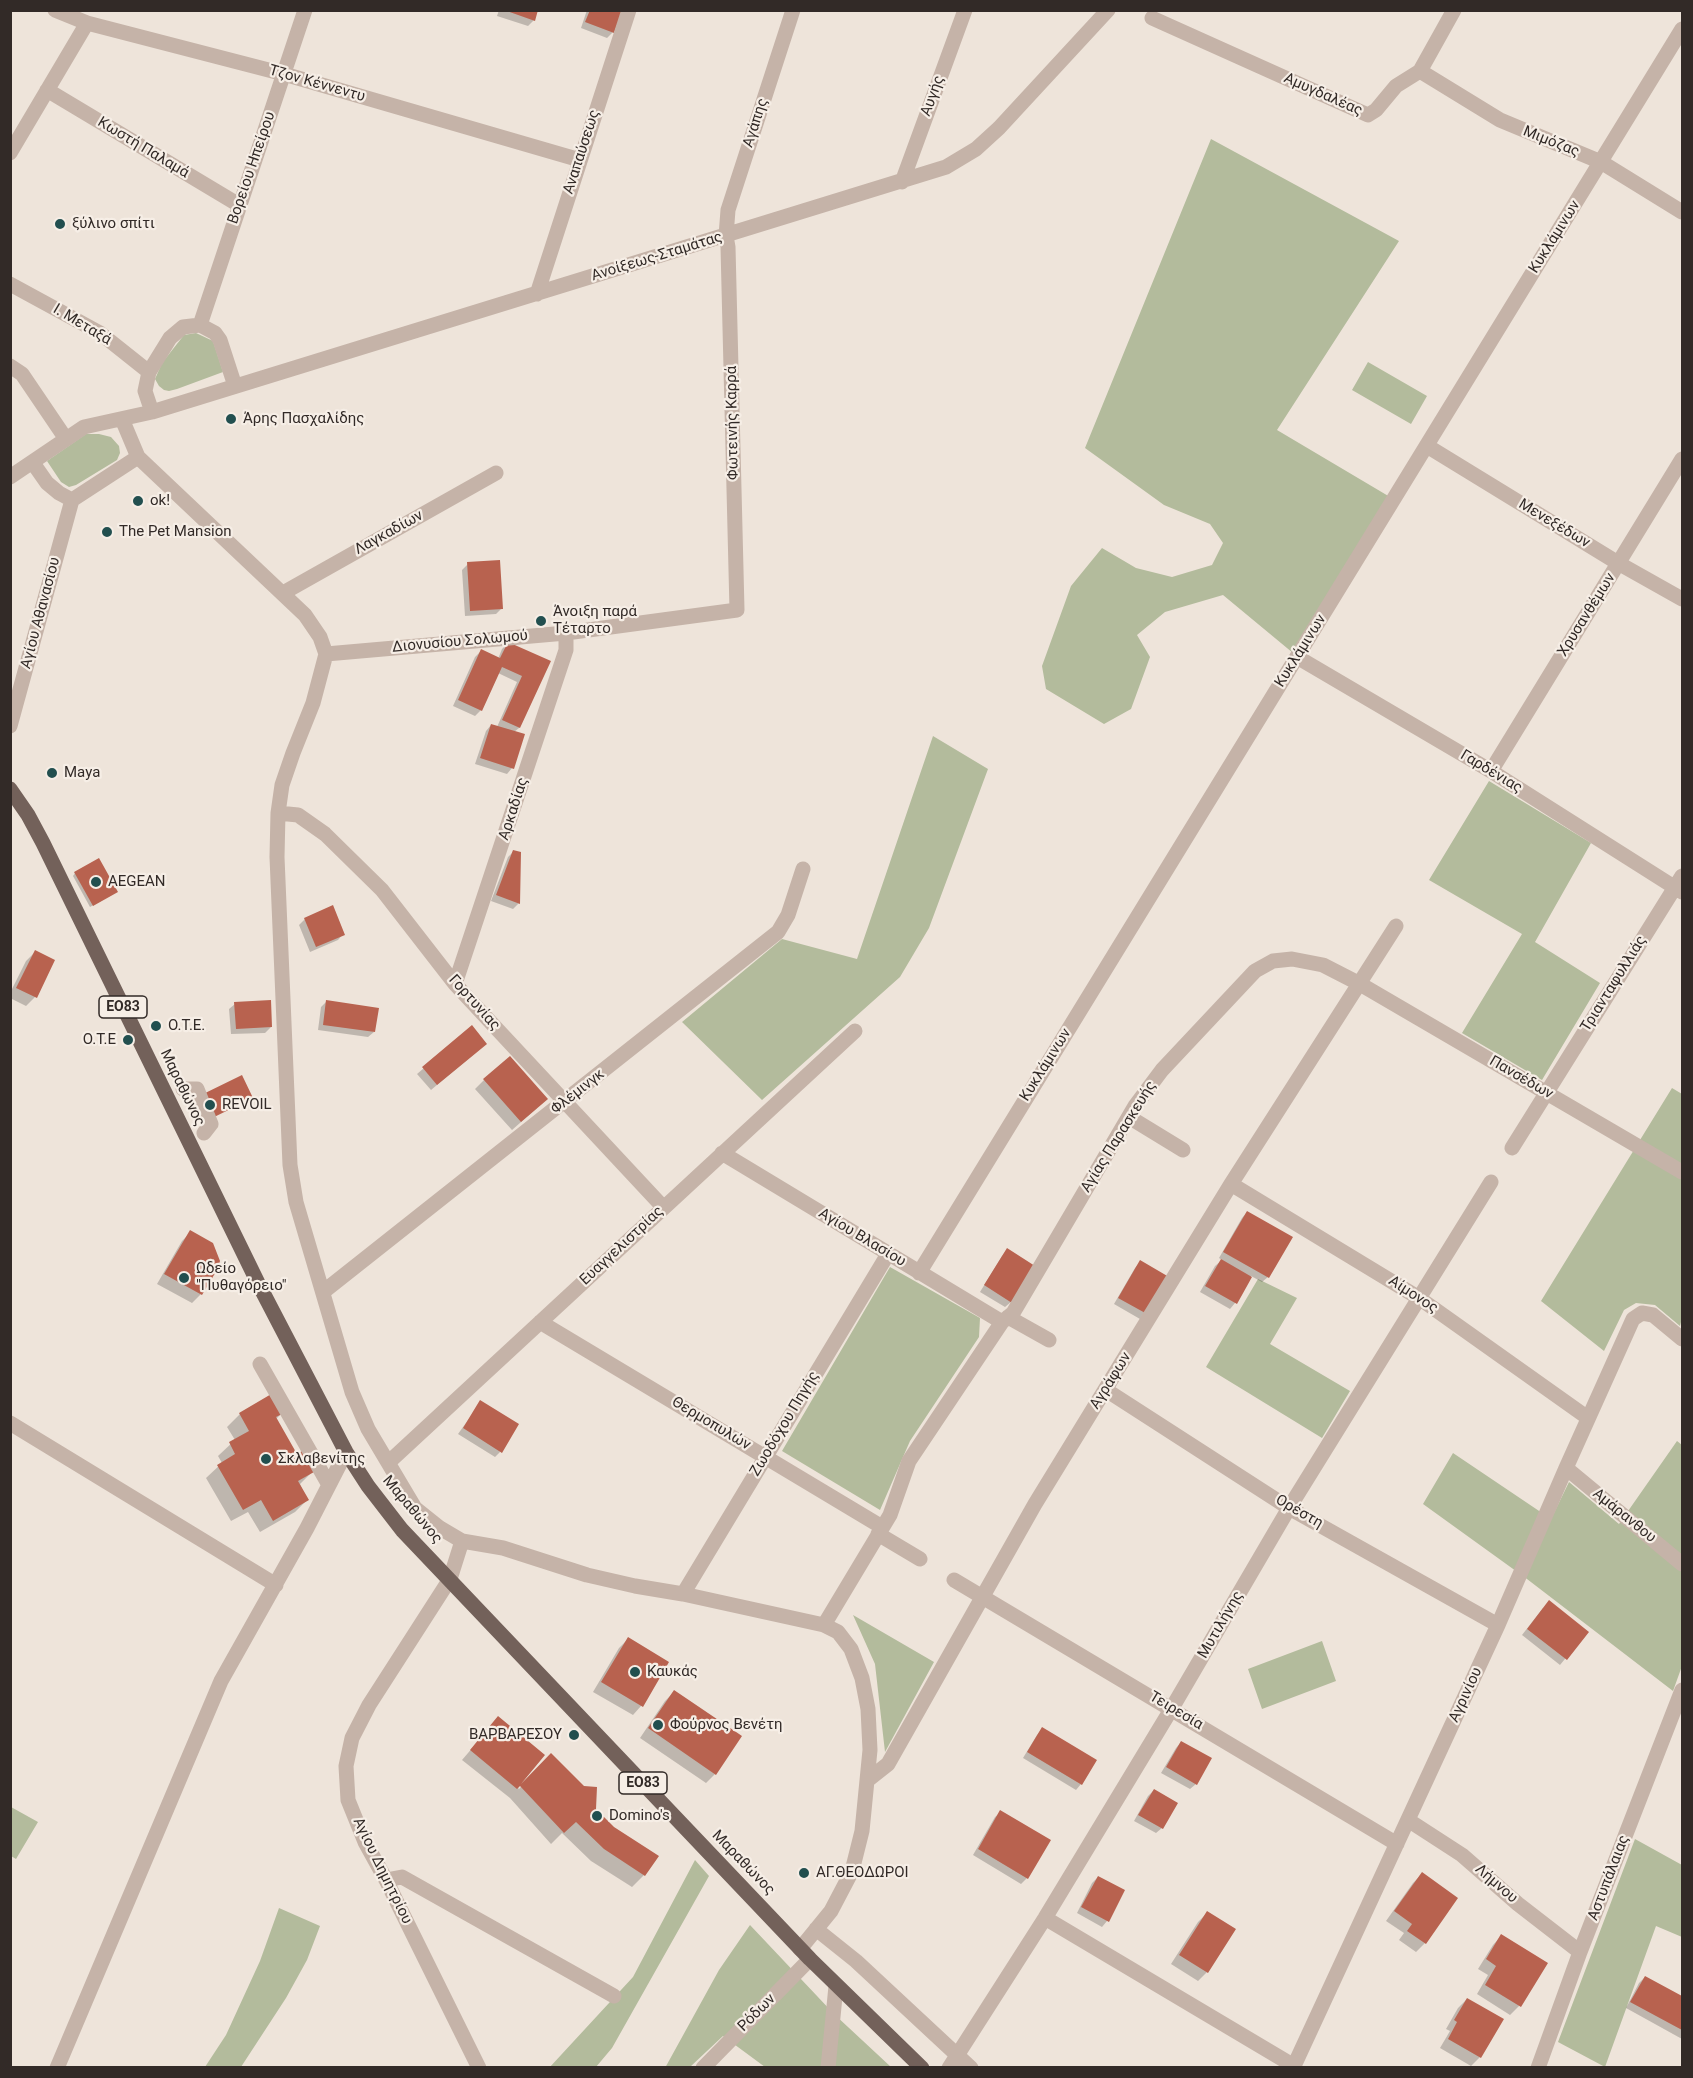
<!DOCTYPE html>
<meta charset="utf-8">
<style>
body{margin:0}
#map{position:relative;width:1693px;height:2078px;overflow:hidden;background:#eee4da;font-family:Roboto,sans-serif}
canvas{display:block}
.frame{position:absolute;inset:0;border:12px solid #322a27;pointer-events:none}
</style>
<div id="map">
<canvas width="1693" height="2078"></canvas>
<div class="frame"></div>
</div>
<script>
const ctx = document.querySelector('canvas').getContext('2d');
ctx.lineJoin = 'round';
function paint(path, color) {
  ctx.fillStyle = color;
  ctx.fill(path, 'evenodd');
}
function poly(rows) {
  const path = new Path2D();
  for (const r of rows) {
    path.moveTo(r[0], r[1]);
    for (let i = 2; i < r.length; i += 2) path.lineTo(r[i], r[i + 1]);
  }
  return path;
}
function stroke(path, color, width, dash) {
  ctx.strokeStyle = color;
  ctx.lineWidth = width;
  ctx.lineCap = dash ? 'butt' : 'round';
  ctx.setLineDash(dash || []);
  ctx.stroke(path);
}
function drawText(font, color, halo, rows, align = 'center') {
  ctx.font = font + ' Roboto,sans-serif';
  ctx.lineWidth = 4.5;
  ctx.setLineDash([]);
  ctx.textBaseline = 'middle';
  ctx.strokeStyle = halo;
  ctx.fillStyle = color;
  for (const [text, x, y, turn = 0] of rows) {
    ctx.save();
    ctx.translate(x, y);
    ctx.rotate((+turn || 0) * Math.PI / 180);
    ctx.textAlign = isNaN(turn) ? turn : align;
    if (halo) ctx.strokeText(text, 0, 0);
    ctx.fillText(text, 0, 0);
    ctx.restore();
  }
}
paint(poly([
 [1211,139,1399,241,1277,430,1390,497,1293,653,1223,595,1165,612,1137,635,1150,657,1131,709,1104,724,1046,689,1042,666,1071,586,1102,548,1136,568,1172,577,1212,565,1223,543,1210,524,1164,505,1085,448],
 [196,333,213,341,223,372,177,389,169,391,164,390,159,386,155,379,162,363,184,335],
 [1368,362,1427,396,1411,424,1352,390],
 [86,434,99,434,111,437,119,446,120,453,117,460,76,485,69,487,61,482,47,461],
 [933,736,988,769,929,928,900,977,762,1100,682,1022,782,939,857,959],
 [1489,781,1591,843,1535,942,1600,983,1542,1080,1462,1033,1522,934,1429,880],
 [1672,1088,1682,1094,1682,1318,1680,1326,1655,1305,1636,1303,1624,1310,1604,1351,1541,1301],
 [890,1267,980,1318,979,1337,910,1441,880,1510,782,1451],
 [1258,1279,1297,1298,1270,1344,1350,1391,1322,1438,1206,1367],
 [1677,1441,1682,1445,1682,1666,1673,1691,1527,1579,1423,1504,1453,1453,1551,1519,1569,1482,1619,1524],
 [853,1615,934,1662,885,1752,875,1664],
 [1322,1641,1336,1681,1262,1709,1248,1669],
 [11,1807,38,1822,16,1859,11,1856],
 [1635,1839,1682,1865,1682,1937,1656,1926,1605,2067,1558,2042],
 [695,1860,709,1876,612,2048,596,2067,549,2068,633,1977],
 [279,1908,320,1926,307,1960,286,1998,241,2067,205,2067,226,2035,260,1961],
 [750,1925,834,2014,891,2067,765,2067,723,2036,690,2067,665,2068,719,1970]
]), '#b3bb9c');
paint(poly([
 [499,10,537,10,534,20,528,26,497,16],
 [587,10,621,10,613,32,607,38,581,28],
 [468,564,502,608,496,614,465,616,462,570],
 [508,643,549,662,519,728,514,732,512,768,507,774,475,764,486,731,491,725,497,727,517,682,498,673,481,710,475,716,453,706,475,657,481,651,498,659,502,649],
 [514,851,519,903,513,909,491,901,508,857],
 [75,873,113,894,90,907,73,876],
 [305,919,343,934,338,940,310,952,299,925],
 [35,952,35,997,26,1006,10,998,10,993,26,961],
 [326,1002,374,1032,368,1037,318,1030,321,1007],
 [235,1004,271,1027,265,1033,231,1034,229,1009],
 [472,1027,480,1049,431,1090,417,1074],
 [484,1080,537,1108,512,1130,475,1089],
 [1247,1212,1268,1277,1262,1282,1251,1276,1235,1303,1230,1309,1200,1292,1215,1266,1222,1260,1219,1258,1242,1218],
 [191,1232,201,1294,192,1303,157,1284,182,1241],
 [1007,1250,1011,1302,1005,1307,980,1292,1002,1256],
 [1140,1262,1146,1313,1140,1319,1114,1304,1135,1268],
 [272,1395,282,1413,276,1419,296,1456,312,1472,300,1484,307,1500,295,1512,260,1532,248,1512,231,1521,206,1478,222,1463,218,1456,235,1440,227,1427,240,1414],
 [481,1402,500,1452,495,1457,458,1434],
 [1543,1608,1587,1632,1560,1665,1522,1635],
 [628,1639,667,1663,641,1706,633,1715,593,1692,619,1648],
 [674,1692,715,1774,706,1783,640,1738,665,1701],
 [498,1718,517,1787,519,1789,539,1767,594,1810,644,1875,632,1887,591,1861,562,1833,551,1844,510,1798,462,1760],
 [1042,1729,1081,1784,1076,1790,1023,1758,1037,1735],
 [1181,1742,1196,1784,1190,1789,1161,1773,1176,1748],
 [1154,1790,1162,1828,1156,1833,1134,1821,1148,1796],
 [1001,1812,1027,1878,1021,1884,973,1855,995,1817],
 [1422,1874,1425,1943,1416,1952,1399,1940,1404,1933,1386,1921,1413,1883],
 [1098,1877,1107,1921,1102,1927,1077,1913,1092,1883],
 [1207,1913,1207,1972,1198,1981,1171,1964,1198,1922],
 [1501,1936,1519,2006,1510,2015,1477,1994,1488,1975,1478,1969,1493,1945],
 [1645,1977,1682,1998,1682,2039,1626,2008,1639,1983],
 [1467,1999,1480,2057,1471,2066,1440,2048,1450,2031,1446,2029,1458,2008]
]), '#0003');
paint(poly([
 [504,10,538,10,535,21],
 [590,10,623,10,614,33,585,22],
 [500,560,503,609,470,611,467,562],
 [508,642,551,661,520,728,502,720,522,676,502,667,482,711,458,700,481,649,500,658],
 [491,724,525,734,514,769,480,758],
 [513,850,521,852,520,904,496,895],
 [99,858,118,892,93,906,74,872],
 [333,905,345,935,316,947,304,918],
 [35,950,55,960,37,998,16,988],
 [271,1000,272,1027,236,1029,234,1002],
 [326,1000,379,1008,375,1032,323,1025],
 [472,1025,487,1044,437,1085,422,1067],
 [510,1056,548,1099,521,1122,483,1079],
 [242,1075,253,1098,206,1121,195,1098],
 [1247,1211,1293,1237,1269,1278,1223,1252],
 [190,1230,213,1243,220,1261,217,1270,202,1295,164,1274],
 [1007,1248,1035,1266,1012,1303,984,1285],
 [1221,1259,1252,1277,1237,1304,1205,1286],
 [1140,1260,1169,1277,1147,1314,1118,1298],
 [273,1393,284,1413,276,1417,297,1454,302,1451,314,1472,298,1481,309,1500,273,1521,261,1500,243,1510,217,1465,235,1454,229,1442,249,1431,239,1413],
 [480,1400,519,1424,502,1453,463,1428],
 [1549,1600,1589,1632,1567,1660,1527,1629],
 [628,1637,669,1662,643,1707,601,1682],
 [674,1690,742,1736,716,1775,648,1728],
 [498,1716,545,1755,521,1784,551,1753,584,1786,597,1787,596,1809,614,1827,659,1856,645,1876,604,1849,576,1822,564,1833,520,1786,517,1789,470,1750],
 [1042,1727,1097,1760,1082,1785,1027,1752],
 [1181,1741,1212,1758,1197,1785,1166,1767],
 [1154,1789,1178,1803,1163,1829,1138,1815],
 [1000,1810,1051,1840,1028,1879,978,1849],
 [1422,1872,1458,1898,1426,1944,1407,1931,1412,1924,1394,1911],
 [1098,1876,1125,1890,1109,1922,1081,1907],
 [1207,1911,1236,1929,1208,1973,1179,1955],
 [1501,1934,1548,1963,1521,2007,1485,1985,1496,1966,1486,1959],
 [1645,1976,1682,1996,1682,2030,1630,2002],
 [1467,1998,1504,2019,1481,2058,1448,2039,1457,2022,1454,2020]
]), '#b8624f');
stroke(poly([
 [55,10,87,23,284,74,580,160],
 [1152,18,1368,115,1376,110,1396,86,1420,71,1454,10],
 [1420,71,1500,120,1601,162,1682,212],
 [47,90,239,205],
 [10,153,87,23],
 [902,182,965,10],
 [10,284,100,333,149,372],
 [537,294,629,10],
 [200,325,305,10],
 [10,366,22,374,66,439],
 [152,412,145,391,149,372,170,338,183,327,200,325,215,333,220,340,235,386],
 [1427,446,1618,563,1682,599],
 [138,457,305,615,320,637,326,654,313,703,293,753,282,785,278,813,277,857,290,1165,296,1202,352,1392,368,1429,415,1508,440,1528,462,1541,450,1579,369,1705,352,1738,346,1766,348,1800,365,1842,386,1880,479,2068],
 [33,463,47,483,59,493,72,500,138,457,122,419],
 [10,477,84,427,152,412,946,167,976,149,999,128,1108,10],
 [283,593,496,473],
 [326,654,566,633,737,610,728,247,726,236,728,210,793,10],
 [1297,657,1491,771,1682,892],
 [10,726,72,500],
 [1491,771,1682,459],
 [278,813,298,815,325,834,382,890,455,984,663,1207],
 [455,984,566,650,566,633],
 [183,1089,197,1089,211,1124,204,1133],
 [1129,1117,1183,1150],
 [1512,1148,1682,876],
 [722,1153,1002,1322],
 [1231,1184,1419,1298,1588,1418],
 [919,1273,1682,29],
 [323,1292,778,932,788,915,803,869],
 [1008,1317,1049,1340],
 [540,1322,882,1527],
 [260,1364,329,1485],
 [1106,1390,1289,1508,1498,1625],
 [10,1423,276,1585],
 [389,1462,855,1031],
 [1566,1468,1682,1564],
 [878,1534,920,1559],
 [462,1541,503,1548,587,1575,635,1586,683,1594,824,1625,838,1632,851,1649,862,1678,868,1709,870,1750,862,1831,852,1871,831,1911,800,1949],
 [954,1580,1397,1844],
 [683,1594,888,1254],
 [824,1625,890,1515,909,1461,1002,1322,1013,1313,1135,1106,1162,1070,1255,971,1273,961,1292,959,1323,965,1360,984,1682,1172],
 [869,1779,888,1764,1035,1504,1231,1184,1396,926],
 [1408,1820,1462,1855,1518,1904,1580,1952],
 [386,1880,402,1877,614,1996],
 [1045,1918,1294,2066],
 [816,1929,856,1961,971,2068],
 [57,2068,221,1681,307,1528,346,1452],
 [703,2068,810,1959],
 [828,2068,836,1986],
 [949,2068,1045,1918,1172,1708,1289,1508,1491,1182],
 [1293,2068,1498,1625,1566,1468,1633,1319,1642,1313,1653,1315,1682,1339],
 [1538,2068,1580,1952,1682,1690]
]), '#c5b3a8', 15);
stroke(poly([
 [10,789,28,815,43,843,258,1283,346,1452,368,1486,402,1530,810,1959,922,2068]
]), '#73615a', 15);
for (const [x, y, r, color] of [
 [60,224,6,"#224f4f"],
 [231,419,6,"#224f4f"],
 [138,501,6,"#224f4f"],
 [107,532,6,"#224f4f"],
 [541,621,6,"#224f4f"],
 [52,773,6,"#224f4f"],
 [96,882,6,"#224f4f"],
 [156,1026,6,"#224f4f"],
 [128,1040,6,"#224f4f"],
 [210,1105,6,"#224f4f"],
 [184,1278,6,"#224f4f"],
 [266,1459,6,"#224f4f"],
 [635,1672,6,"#224f4f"],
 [658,1725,6,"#224f4f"],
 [574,1735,6,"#224f4f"],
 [597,1816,6,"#224f4f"],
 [804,1873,6,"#224f4f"]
]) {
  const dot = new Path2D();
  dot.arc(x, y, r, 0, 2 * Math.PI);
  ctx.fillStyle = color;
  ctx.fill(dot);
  stroke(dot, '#f6eee6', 2);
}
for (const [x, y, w] of [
 [123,1007,48],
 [643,1783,48]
]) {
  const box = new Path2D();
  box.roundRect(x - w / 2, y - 11, w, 22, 4.5);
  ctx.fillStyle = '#f6eee6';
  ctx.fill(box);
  stroke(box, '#322a27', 1.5);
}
drawText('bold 14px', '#322a27', null, [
 ["ΕΟ83",123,1007],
 ["ΕΟ83",643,1783]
]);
drawText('15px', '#322a27', '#f6eee6', [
 ["Τζον Κέννεντυ",317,84,16],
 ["Αμυγδαλέας",1323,95,24],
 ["Αυγής",933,96,-70],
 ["Αγάπης",756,123,-72],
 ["Μιμόζας",1551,142,22],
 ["Κωστή Παλαμά",143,148,31],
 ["Αναπαύσεως",582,152,-72],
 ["Βορείου Ηπείρου",252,168,-71],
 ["Κυκλάμινων",1555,237,-58],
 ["Ανοίξεως-Σταμάτας",657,257,-17],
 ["Ι. Μεταξά",82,325,31],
 ["Φωτεινής Καρρά",733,423,-91],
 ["Μενεξέδων",1554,524,31],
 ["Λαγκαδίων",389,533,-29],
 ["Αγίου Αθανασίου",41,613,-75],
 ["Χρυσανθέμων",1587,615,-58],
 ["Διονυσίου Σολωμού",460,642,-5],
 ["Κυκλάμινων",1301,651,-58],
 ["Γαρδένιας",1491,772,31],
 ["Αρκαδίας",514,809,-72],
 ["Τριανταφυλλιάς",1614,984,-58],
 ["Γορτυνίας",474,1003,48],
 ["Κυκλάμινων",1046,1065,-58],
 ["Πανσέδων",1521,1078,30],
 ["Μαραθώνος",182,1088,64],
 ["Φλέμινγκ",578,1092,-38],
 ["Αγίας Παρασκευής",1119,1137,-58],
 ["Αγίου Βλασίου",862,1238,31],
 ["Ευαγγελιστρίας",622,1246,-43],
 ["Αίμονος",1413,1295,33],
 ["Αγράφων",1111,1381,-58],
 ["Θερμοπυλών",711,1424,31],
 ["Ζωοδόχου Πηγής",785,1424,-59],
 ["Μαραθώνος",412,1510,50],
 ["Ορέστη",1299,1512,30],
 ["Αμάρανθου",1624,1516,39],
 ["Μυτιλήνης",1221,1625,-60],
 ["Αγρινίου",1466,1695,-65],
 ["Τειρεσία",1176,1711,31],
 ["Μαραθώνος",743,1863,46],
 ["Αγίου Δημητρίου",382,1871,64],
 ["Αστυπάλαιας",1609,1878,-69],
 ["Λήμνου",1496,1884,41],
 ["Ρόδων",757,2013,-45]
]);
drawText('15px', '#322a27', '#f6eee6', [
 ["ξύλινο σπίτι",72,224],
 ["Άρης Πασχαλίδης",243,419],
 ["ok!",150,501],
 ["The Pet Mansion",119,532],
 ["Άνοιξη παρά",553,612],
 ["Τέταρτο",553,629],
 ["Maya",64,773],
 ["AEGEAN",108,882],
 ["Ο.Τ.Ε.",168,1026],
 ["Ο.Τ.Ε",116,1040,"right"],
 ["REVOIL",222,1105],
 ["Ωδείο",196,1269],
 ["\"Πυθαγόρειο\"",196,1286],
 ["Σκλαβενίτης",278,1459],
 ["Καυκάς",647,1672],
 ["Φούρνος Βενέτη",670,1725],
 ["ΒΑΡΒΑΡΕΣΟΥ",562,1735,"right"],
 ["Domino's",609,1816],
 ["ΑΓ.ΘΕΟΔΩΡΟΙ",816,1873]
], 'left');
</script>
